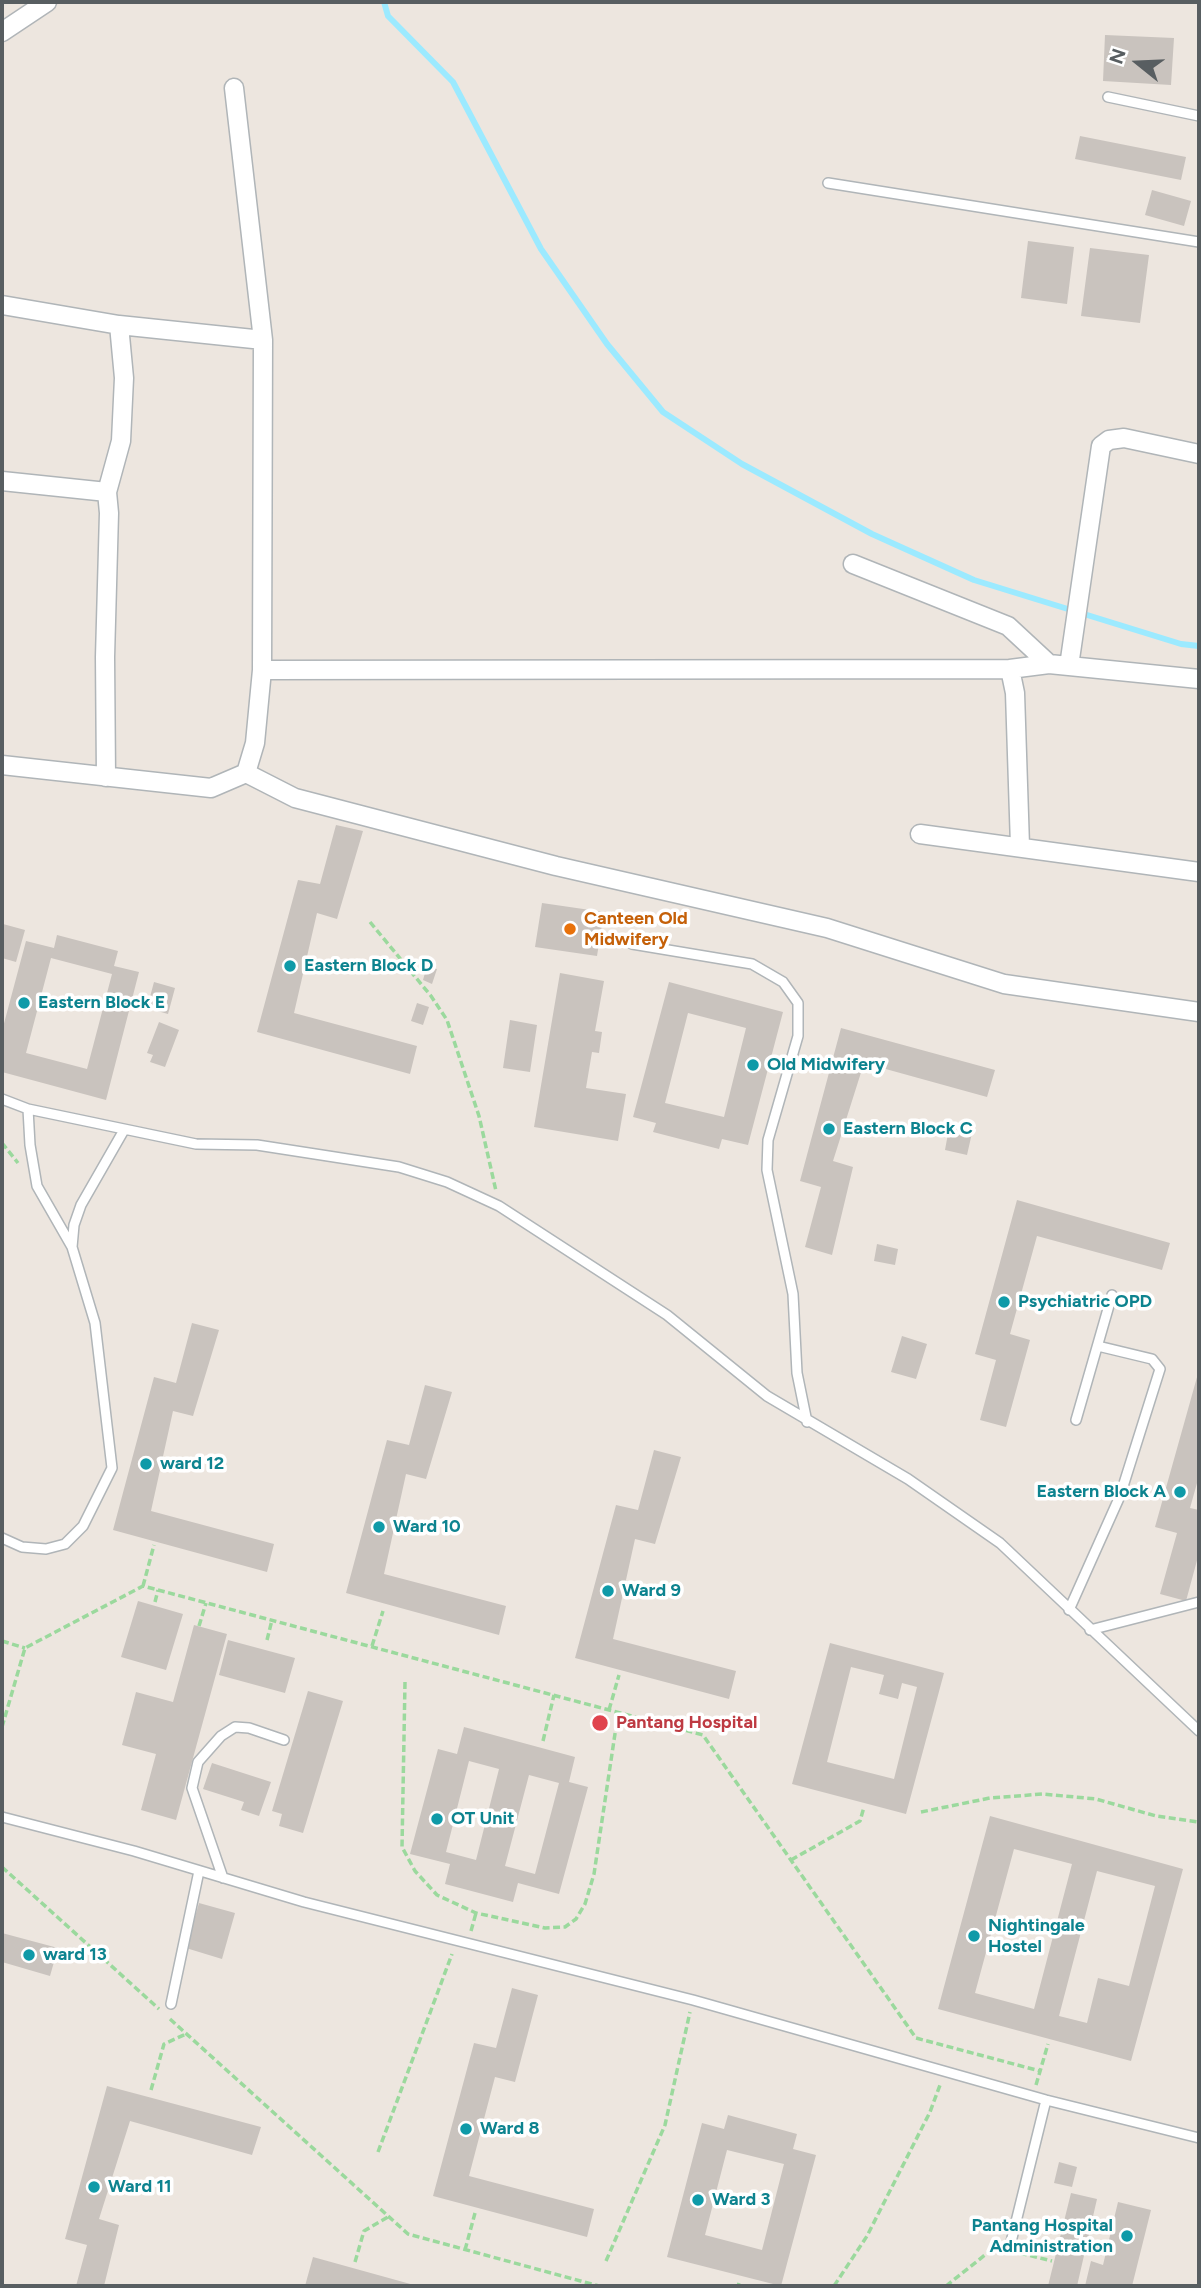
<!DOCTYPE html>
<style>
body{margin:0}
#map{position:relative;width:1201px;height:2288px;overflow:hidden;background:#ede6df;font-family:Figtree,sans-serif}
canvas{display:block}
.frame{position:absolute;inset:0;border:4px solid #585e61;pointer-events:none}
.north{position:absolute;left:1103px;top:28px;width:70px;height:70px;-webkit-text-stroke:5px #fff;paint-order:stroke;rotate:288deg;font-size:19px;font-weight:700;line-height:28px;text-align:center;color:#585e61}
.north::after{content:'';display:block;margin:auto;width:24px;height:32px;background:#585e61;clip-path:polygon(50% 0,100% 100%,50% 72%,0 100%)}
</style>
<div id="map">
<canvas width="1201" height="2288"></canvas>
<div class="frame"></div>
<div class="north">N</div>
</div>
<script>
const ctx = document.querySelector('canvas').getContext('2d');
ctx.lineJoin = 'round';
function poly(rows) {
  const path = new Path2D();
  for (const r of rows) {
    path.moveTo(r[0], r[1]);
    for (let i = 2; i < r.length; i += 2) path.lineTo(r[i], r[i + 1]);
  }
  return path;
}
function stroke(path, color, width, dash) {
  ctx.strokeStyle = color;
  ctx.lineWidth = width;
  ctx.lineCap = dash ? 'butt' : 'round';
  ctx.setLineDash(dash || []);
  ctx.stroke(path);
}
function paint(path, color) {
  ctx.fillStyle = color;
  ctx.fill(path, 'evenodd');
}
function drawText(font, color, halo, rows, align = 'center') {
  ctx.font = font + ' Figtree,sans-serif';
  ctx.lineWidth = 7;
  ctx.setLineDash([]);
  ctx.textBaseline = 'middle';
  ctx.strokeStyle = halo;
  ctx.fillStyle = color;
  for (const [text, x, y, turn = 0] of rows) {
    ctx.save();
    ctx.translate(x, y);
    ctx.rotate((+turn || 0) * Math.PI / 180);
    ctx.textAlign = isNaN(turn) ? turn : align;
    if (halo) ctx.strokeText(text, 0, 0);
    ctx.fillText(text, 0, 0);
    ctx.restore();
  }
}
stroke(poly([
 [384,2,388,16,453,82,541,249,607,344,663,412,742,464,872,534,974,580,1181,644,1199,646]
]), '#9ceaff', 6);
paint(poly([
 [1105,35,1174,38,1171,85,1103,81],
 [1080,136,1186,157,1181,180,1075,159],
 [1152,190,1191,201,1184,226,1145,215],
 [1028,241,1074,247,1067,304,1021,298],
 [1090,248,1149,255,1140,323,1081,316],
 [336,825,363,831,337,919,317,913,294,1013,417,1046,410,1074,257,1032,298,880,320,884],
 [542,903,604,912,597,956,535,947],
 [3,924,25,930,16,962,2,958],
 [57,935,118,951,114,966,139,972,106,1100,2,1072,2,1031,26,941,54,948],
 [51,958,112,974,87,1069,26,1053],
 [427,966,437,969,432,984,423,980],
 [560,973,604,981,595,1031,602,1032,599,1053,592,1052,586,1088,626,1094,618,1141,534,1127],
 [154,982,175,988,168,1014,147,1008],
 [669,982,783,1012,748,1145,722,1139,719,1149,653,1132,656,1123,633,1117],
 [688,1013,746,1028,724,1117,665,1103],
 [417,1003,429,1007,423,1025,411,1021],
 [510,1020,537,1025,530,1072,503,1068],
 [159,1022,179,1030,165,1067,150,1062,153,1055,147,1053],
 [841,1028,995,1070,987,1097,864,1063,833,1161,853,1167,832,1255,805,1247,821,1187,800,1181],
 [949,1128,972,1133,967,1155,945,1150],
 [1017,1200,1170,1243,1162,1270,1037,1236,1010,1334,1030,1340,1006,1427,980,1420,996,1360,975,1354],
 [877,1244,898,1249,895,1265,874,1261],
 [192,1323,219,1330,193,1416,173,1411,151,1511,274,1544,267,1572,113,1530,154,1377,176,1383],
 [902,1336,927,1344,916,1379,891,1372],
 [1199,1370,1199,1476,1190,1508,1199,1510,1199,1553,1186,1601,1160,1594,1177,1533,1155,1527],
 [425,1385,452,1392,426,1479,406,1474,384,1574,506,1606,499,1635,346,1593,387,1440,409,1445],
 [654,1450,681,1457,655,1544,635,1539,613,1639,736,1671,729,1699,575,1658,616,1505,638,1510],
 [138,1601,183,1614,166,1670,121,1657],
 [194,1625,227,1634,176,1820,141,1810,156,1754,122,1745,136,1692,173,1702],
 [228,1640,295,1658,285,1693,219,1675],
 [830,1643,944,1673,906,1814,792,1784],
 [851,1667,884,1675,879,1694,898,1699,902,1683,917,1687,894,1779,827,1762],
 [308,1691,343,1701,303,1833,279,1826,282,1814,272,1811],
 [464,1727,575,1757,569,1782,588,1787,559,1894,518,1883,513,1902,445,1884,450,1864,410,1854,438,1749,457,1754],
 [469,1761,499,1769,476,1860,446,1852],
 [529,1775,559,1783,535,1874,505,1866],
 [212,1763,271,1782,259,1816,241,1810,244,1802,203,1789],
 [990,1816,1183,1869,1131,2061,938,2009],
 [1014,1849,1072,1864,1034,2009,975,1993],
 [1097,1871,1155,1886,1129,1986,1098,1978,1087,2023,1059,2016],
 [199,1903,235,1913,222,1959,186,1948],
 [2,1933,58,1948,50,1976,2,1962],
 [512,1988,538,1995,515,2082,495,2077,469,2176,594,2209,587,2237,433,2196,474,2043,496,2048],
 [107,2086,261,2127,252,2155,130,2121,99,2219,119,2225,104,2286,76,2286,87,2245,65,2239],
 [728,2115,797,2134,793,2149,816,2155,781,2286,667,2257,702,2123,724,2129],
 [727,2150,784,2164,762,2250,705,2235],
 [1059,2162,1077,2167,1072,2187,1054,2183],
 [1071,2193,1097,2199,1077,2286,1048,2286],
 [1118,2202,1151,2210,1132,2286,1085,2286,1091,2261,1103,2265],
 [313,2257,414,2285,414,2286,305,2286]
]), '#c9c3be');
const lane = poly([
 [1108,97,1199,116],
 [828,183,1199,242],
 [632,944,752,964,783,982,798,1003,798,1036,768,1140,767,1170,793,1294,797,1373,807,1422],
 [2,1099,28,1109,196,1144,257,1145,399,1167,447,1182,499,1206,667,1315,767,1396,908,1479,1000,1543,1199,1731],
 [28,1109,30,1145,37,1186,72,1247],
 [1076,1420,1112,1295],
 [2,1538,22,1547,46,1549,65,1544,83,1526,112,1468,95,1323,72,1247,74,1225,81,1205,124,1130],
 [1069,1610,1120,1496,1160,1369,1152,1359,1098,1346],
 [1090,1630,1199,1602],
 [2,1817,134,1851,304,1902,693,2000,1046,2100,1199,2138],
 [223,1878,192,1788,198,1762,221,1736,235,1727,249,1728,284,1740],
 [171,2004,199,1871],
 [1011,2242,1046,2100]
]);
const street = poly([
 [2,32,47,2],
 [234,88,263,340],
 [2,305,119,325,124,378,121,441,107,492],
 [119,325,263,340,262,670],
 [2,481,107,492,109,513,105,657,106,777],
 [853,564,1008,626,1049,664],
 [1069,666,1101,446,1109,440,1124,438,1199,454],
 [2,765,211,788,246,773,295,798,556,866,827,928,1004,984,1199,1012],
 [246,773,255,743,262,670,1010,669],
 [920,834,1199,872],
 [1020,846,1015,693,1010,669,1049,664,1199,679]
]);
stroke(lane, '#b0b5b8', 12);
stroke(street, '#b0b5b8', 21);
stroke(poly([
 [370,922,431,996,447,1020,479,1116,496,1191],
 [2,1143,18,1163],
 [143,1586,154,1545],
 [155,1602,158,1590],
 [199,1626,206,1603],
 [267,1640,272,1620],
 [2,1641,25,1648],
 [372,1646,383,1611],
 [405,1682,402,1847,415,1871,437,1895,476,1913,545,1928,565,1927,576,1919,585,1904,594,1874,616,1727],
 [609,1710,619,1675],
 [2,1727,25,1648,143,1586,703,1735,916,2038,1040,2071],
 [543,1741,554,1695],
 [921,1812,990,1798,1043,1794,1096,1799,1156,1816,1199,1822],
 [791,1860,860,1821,864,1807],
 [2,1867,159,2009],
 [471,1931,476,1913],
 [170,2019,408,2234,599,2286],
 [1036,2085,1048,2044],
 [151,2090,164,2044,186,2034],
 [378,2152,452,1954],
 [465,2250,475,2213],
 [1020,2253,1052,2261],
 [606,2261,665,2125,690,2012],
 [355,2262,364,2231,388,2217],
 [738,2286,739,2283],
 [834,2286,867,2236,930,2112,940,2085],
 [946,2286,995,2247,996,2242]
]), '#9bd99d', 3.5, [7, 3.5]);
stroke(lane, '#fff', 9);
stroke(street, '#fff', 18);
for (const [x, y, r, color] of [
 [570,929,7,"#e8710a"],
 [290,966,7,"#0f9aa8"],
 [24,1003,7,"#0f9aa8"],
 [753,1065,7,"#0f9aa8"],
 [829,1129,7,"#0f9aa8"],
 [1004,1302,7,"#0f9aa8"],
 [146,1464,7,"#0f9aa8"],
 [1180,1492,7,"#0f9aa8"],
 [379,1527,7,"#0f9aa8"],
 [608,1591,7,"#0f9aa8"],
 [600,1723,9,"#e0444e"],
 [437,1819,7,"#0f9aa8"],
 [974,1936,7,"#0f9aa8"],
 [29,1955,7,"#0f9aa8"],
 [466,2129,7,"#0f9aa8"],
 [94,2187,7,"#0f9aa8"],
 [698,2200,7,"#0f9aa8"],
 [1127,2236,7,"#0f9aa8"]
]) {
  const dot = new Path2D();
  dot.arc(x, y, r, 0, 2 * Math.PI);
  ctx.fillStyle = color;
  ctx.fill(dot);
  stroke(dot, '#fff', 2.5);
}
drawText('bold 18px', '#c56008', '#fff', [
 ["Canteen Old",584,919],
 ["Midwifery",584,940]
], 'left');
drawText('bold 18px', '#0d838f', '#fff', [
 ["Eastern Block D",304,966],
 ["Eastern Block E",38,1003],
 ["Old Midwifery",767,1065],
 ["Eastern Block C",843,1129],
 ["Psychiatric OPD",1018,1302],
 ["ward 12",160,1464],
 ["Eastern Block A",1166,1492,"right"],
 ["Ward 10",393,1527],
 ["Ward 9",622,1591],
 ["OT Unit",451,1819],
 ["Nightingale",988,1926],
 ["Hostel",988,1947],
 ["ward 13",43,1955],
 ["Ward 8",480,2129],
 ["Ward 11",108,2187],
 ["Ward 3",712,2200],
 ["Pantang Hospital",1113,2226,"right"],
 ["Administration",1113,2247,"right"]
], 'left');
drawText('bold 18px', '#be3a42', '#fff', [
 ["Pantang Hospital",616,1723]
], 'left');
</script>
